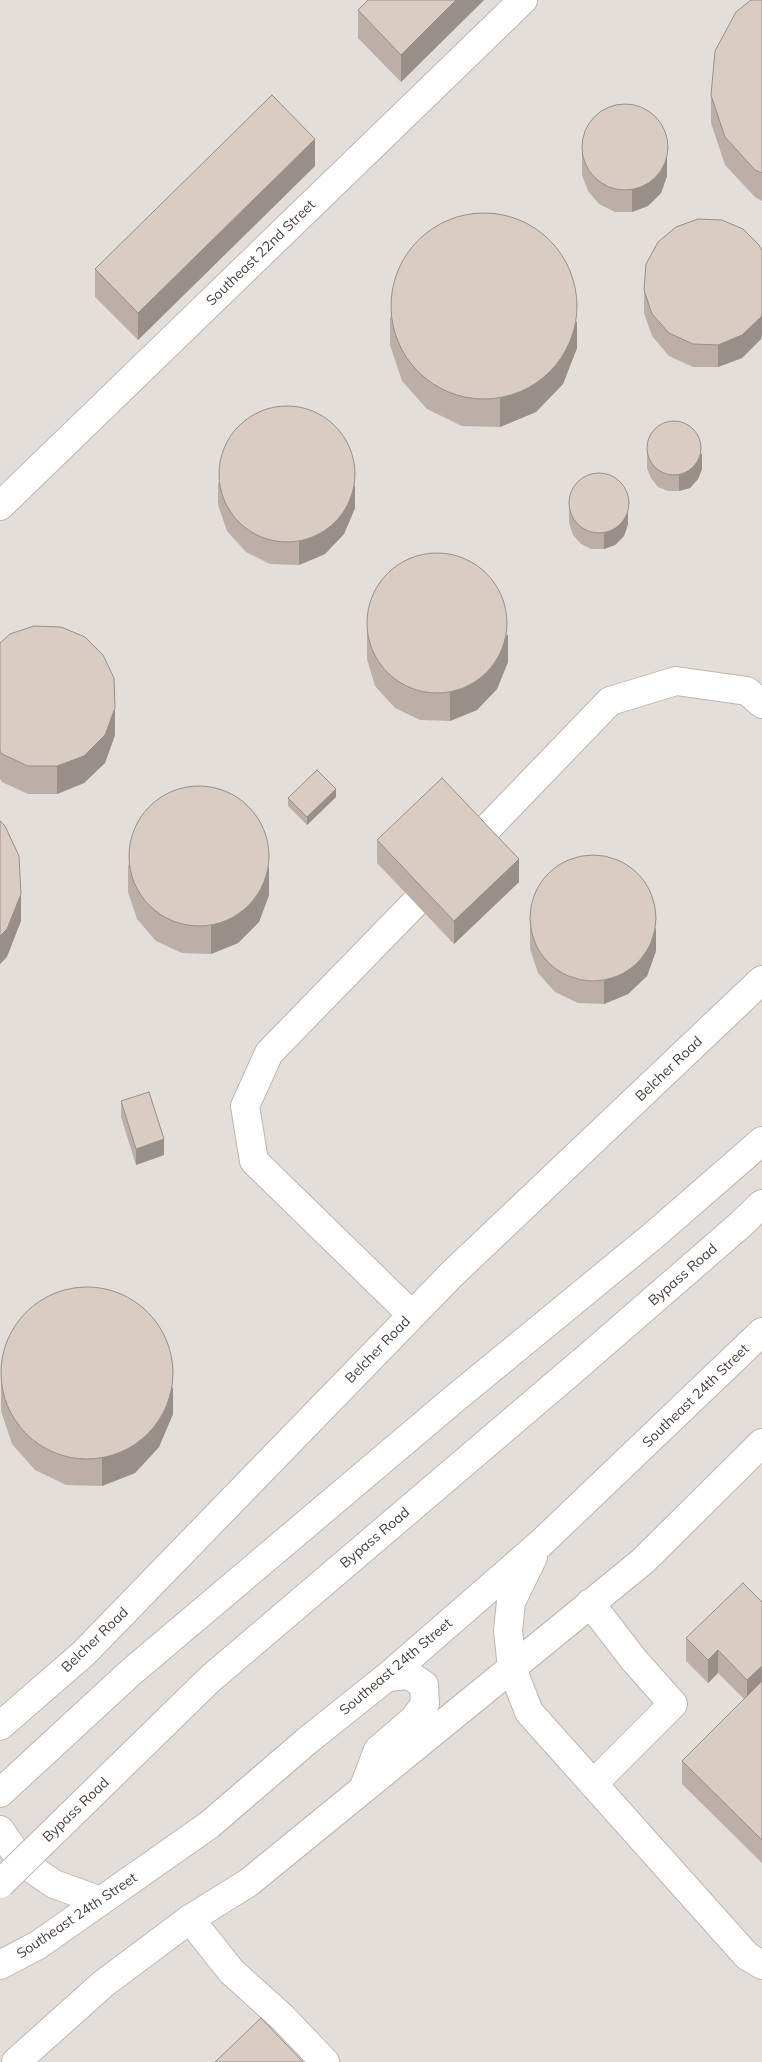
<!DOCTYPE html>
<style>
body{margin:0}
canvas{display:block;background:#f4efea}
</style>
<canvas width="762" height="2062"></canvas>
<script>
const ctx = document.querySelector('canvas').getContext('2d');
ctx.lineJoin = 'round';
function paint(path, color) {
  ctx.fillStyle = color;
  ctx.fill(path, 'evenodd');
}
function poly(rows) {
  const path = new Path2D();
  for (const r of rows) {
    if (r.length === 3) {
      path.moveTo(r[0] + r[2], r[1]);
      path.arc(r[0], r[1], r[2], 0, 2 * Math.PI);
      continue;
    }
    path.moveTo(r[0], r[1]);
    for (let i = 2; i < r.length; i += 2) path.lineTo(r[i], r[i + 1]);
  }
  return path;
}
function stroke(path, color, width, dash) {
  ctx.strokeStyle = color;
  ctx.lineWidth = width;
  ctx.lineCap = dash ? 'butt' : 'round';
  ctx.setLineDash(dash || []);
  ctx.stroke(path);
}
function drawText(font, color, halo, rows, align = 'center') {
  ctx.font = font + ' Mulish,sans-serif';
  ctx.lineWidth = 4;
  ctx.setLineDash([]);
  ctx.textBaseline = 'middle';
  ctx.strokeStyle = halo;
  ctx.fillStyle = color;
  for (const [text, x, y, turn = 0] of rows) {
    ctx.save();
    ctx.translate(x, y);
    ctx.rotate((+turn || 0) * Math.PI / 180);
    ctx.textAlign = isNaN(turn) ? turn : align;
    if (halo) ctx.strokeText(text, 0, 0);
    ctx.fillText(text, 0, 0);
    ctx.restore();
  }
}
paint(poly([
 [0,0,762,0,762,2062,0,2062]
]), '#e4dedb');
const minor = poly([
 [0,506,523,0],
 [478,838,610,701,676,681,747,691,762,704],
 [412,1315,254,1161,245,1106,269,1053,415,903],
 [581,1363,740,1225,762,1204],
 [533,1557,511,1602,508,1630,512,1668,529,1712,747,1956,762,1965],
 [590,1603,634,1660,673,1704,593,1784],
 [0,1726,84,1653,452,1274,762,980],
 [364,1787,378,1750,414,1719,425,1704,424,1685,409,1675,387,1677],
 [0,1793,130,1673,453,1400,654,1235,762,1141],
 [0,1830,22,1862,54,1884,101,1901],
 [190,1919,231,1971,283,2018,325,2062],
 [0,1965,38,1945,209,1825,308,1740,387,1677,540,1544,762,1332],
 [16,2062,103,1984,190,1919,248,1883,643,1561,762,1443]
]);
stroke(minor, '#c0b5ad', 30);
stroke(minor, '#fff', 28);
const minorBridge = poly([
 [0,1884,210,1679,581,1363]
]);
stroke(minorBridge, '#c0b5ad', 30, []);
stroke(minorBridge, '#fff', 28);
paint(poly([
 [484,0,401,82,358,38,358,10],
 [762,0,762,201,755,197,725,165,711,123,711,95],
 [582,153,667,176,661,193,648,206,632,212,615,212,599,204,588,191,582,175],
 [315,166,138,340,95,297,95,269],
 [644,290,761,339,742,358,718,367,693,367,669,356,652,336,644,313],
 [390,317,577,348,563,384,536,412,500,427,462,426,427,409,402,381,390,345],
 [647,452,702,469,698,479,690,488,679,491,668,491,658,487,651,478,647,468],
 [218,483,355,508,344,534,325,554,299,565,270,564,246,552,227,531,218,505],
 [569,507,628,524,624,536,615,545,604,549,591,549,581,544,573,535,569,523],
 [367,631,508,662,497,689,477,710,450,721,420,720,395,708,375,686,367,659],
 [0,643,115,735,105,763,84,783,57,794,28,794,2,782,0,779],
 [336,797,307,825,288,806,288,798],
 [377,840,519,882,454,944,377,863],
 [128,865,269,895,259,922,238,943,211,954,182,953,156,941,137,919,128,892],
 [530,926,656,951,647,976,628,994,604,1004,578,1003,555,992,538,973,530,949],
 [121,1101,164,1155,136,1165,121,1117],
 [1,1383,173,1414,159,1447,135,1473,102,1486,66,1485,35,1470,12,1444,1,1411],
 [762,1602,762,1863,682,1784,682,1761,744,1699,718,1673,708,1683,686,1661,686,1638]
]), '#bbafa8');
paint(poly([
 [456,0,484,0,401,82,401,55],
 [315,139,315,166,138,340,138,313],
 [667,154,667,176,661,193,648,206,632,212,632,190],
 [762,313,762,335,761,339,742,358,718,367,718,345],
 [577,321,577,348,563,384,536,412,500,427,500,399],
 [702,453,702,469,698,479,690,488,679,491,679,475],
 [355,485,355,508,344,534,325,554,299,565,299,542],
 [628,508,628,524,624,536,615,545,604,549,604,533],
 [508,634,508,662,497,689,477,710,450,721,450,693],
 [115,708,115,735,105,763,84,783,57,794,57,766],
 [336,789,336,797,307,825,307,817],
 [519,859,519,882,454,944,454,921],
 [269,867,269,895,259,922,238,943,211,954,211,926],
 [21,894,21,921,7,957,0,964,0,936],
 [656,928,656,951,647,976,628,994,604,1004,604,981],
 [164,1139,164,1155,136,1165,136,1149],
 [173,1387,173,1414,159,1447,135,1473,102,1486,102,1458],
 [718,1650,718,1673,708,1683,708,1660],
 [762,1666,762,1688,747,1702,747,1680]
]), '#988f88');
const building = poly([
 [368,0,456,0,401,55,358,10,368,0],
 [751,0,762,0,762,173,755,170,725,137,711,95,715,51,736,12,751,0],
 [272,95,315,139,138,313,95,269,272,95],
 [625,147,43],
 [484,306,93],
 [698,219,722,220,743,229,759,245,762,251,762,313,761,317,742,335,718,345,693,344,669,333,652,314,644,290,646,264,658,242,676,227,698,219],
 [287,474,68],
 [674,448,27],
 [599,503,30],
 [437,623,70],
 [34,626,61,627,85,637,103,655,114,678,115,708,105,735,84,756,57,766,28,766,2,754,0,751,0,643,10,634,34,626],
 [317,770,336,789,307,817,288,798,317,770],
 [442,778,519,859,454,921,377,840,442,778],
 [199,856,70],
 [0,821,5,826,19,856,21,894,7,929,0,936,0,821],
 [593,918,63],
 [149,1092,164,1139,136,1149,121,1101,149,1092],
 [87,1373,86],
 [743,1583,762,1602,762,1666,747,1680,718,1650,708,1660,686,1638,743,1583],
 [762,1681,762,1840,682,1761,762,1681],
 [261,2018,303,2062,215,2062,261,2018]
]);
paint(building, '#d9ccc3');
stroke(building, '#988f88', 1);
drawText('14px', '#483f38', '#fff', [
 ["Southeast 22nd Street",261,253,-44],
 ["Belcher Road",669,1069,-44],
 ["Bypass Road",683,1275,-41],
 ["Belcher Road",378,1350,-46],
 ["Southeast 24th Street",696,1396,-44],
 ["Bypass Road",375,1538,-40],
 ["Belcher Road",95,1640,-44],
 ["Southeast 24th Street",396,1667,-40],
 ["Bypass Road",76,1810,-44],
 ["Southeast 24th Street",77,1916,-34]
]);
</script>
